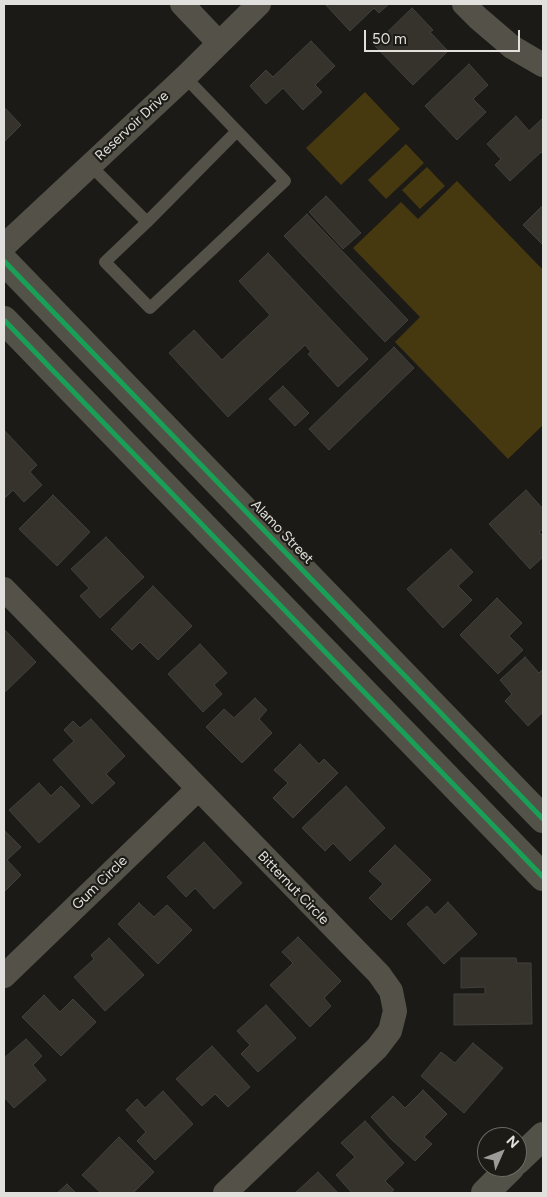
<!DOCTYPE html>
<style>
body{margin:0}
#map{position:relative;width:547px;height:1197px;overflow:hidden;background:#1b1a16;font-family:Figtree,sans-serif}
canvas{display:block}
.frame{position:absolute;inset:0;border:5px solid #e1e0dc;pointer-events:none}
.north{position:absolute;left:477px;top:1127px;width:50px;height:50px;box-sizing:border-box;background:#1c1b15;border:1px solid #6b6a65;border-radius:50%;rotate:46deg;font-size:14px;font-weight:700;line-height:20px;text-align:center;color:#e1e0dc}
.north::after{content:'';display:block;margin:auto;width:18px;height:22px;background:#9c9b97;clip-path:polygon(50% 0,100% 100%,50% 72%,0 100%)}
.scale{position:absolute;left:364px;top:30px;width:156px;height:22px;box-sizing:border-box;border:2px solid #e1e0dc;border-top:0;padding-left:6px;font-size:15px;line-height:18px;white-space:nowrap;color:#e1e0dc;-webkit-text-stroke:4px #1c1b15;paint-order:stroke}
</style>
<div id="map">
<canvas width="547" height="1197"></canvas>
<div class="frame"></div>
<div class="north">N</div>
<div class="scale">50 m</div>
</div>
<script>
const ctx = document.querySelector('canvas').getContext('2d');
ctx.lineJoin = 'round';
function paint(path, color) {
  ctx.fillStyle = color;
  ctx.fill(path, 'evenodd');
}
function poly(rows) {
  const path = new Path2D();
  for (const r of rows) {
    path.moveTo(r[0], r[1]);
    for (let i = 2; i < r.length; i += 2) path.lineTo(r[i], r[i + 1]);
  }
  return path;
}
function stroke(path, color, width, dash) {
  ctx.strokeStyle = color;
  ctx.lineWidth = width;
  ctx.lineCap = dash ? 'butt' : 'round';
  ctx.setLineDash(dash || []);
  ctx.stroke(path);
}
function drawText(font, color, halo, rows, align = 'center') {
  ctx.font = font + ' Figtree,sans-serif';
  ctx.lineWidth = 4.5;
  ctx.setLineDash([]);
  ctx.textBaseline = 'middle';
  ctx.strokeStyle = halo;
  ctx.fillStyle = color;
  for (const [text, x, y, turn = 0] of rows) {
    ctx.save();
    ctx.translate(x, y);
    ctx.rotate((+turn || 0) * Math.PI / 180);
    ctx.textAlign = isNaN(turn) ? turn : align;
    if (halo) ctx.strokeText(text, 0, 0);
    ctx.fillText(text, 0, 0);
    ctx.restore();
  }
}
paint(poly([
 [365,92,400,129,341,185,306,148],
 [406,144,424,163,386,199,368,180],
 [427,167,445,186,420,209,402,190],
 [457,181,543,270,543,425,508,459,395,342,420,317,353,248,401,202,418,219]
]), '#463910');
const building = poly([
 [325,4,389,4,379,13,374,8,350,31,325,4],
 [412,8,433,30,430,32,448,51,413,85,374,45,412,8],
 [311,41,335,66,315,85,322,92,303,110,283,88,266,104,250,86,266,70,273,77,311,41],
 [469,64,488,85,473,99,486,112,457,140,425,106,469,64],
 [4,107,21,125,4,142,4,107],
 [516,116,529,131,543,118,543,154,541,152,510,181,495,165,501,159,487,144,516,116],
 [326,196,361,233,343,249,309,212,326,196],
 [543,205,543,245,523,225,543,205],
 [307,214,408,320,385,342,284,236,307,214],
 [268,253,368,359,338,387,308,354,311,352,305,345,228,417,169,353,194,330,222,360,270,315,239,281,268,253],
 [394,347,414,368,329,450,309,429,394,347],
 [283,386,309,413,295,426,269,399,283,386],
 [4,430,37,465,30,472,42,485,24,502,13,490,4,499,4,430],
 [526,490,543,509,543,529,539,532,543,536,543,557,530,569,489,524,526,490],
 [53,495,90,532,57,566,19,529,53,495],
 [106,537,144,577,100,618,80,596,89,588,71,569,106,537],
 [451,549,473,572,458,586,472,600,443,628,407,589,451,549],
 [153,586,192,626,158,660,140,642,132,650,111,629,153,586],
 [497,598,522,623,509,636,523,650,498,674,460,635,497,598],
 [4,629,36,662,4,693,4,629],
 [200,644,227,673,214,685,222,694,203,712,168,674,200,644],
 [525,657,539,673,543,669,543,712,528,726,505,701,512,694,500,680,525,657],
 [255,698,267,710,259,719,272,733,242,763,206,727,224,709,234,718,255,698],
 [91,719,125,756,106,774,115,783,92,804,53,760,74,741,64,730,73,721,80,728,91,719],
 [300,744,319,764,324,759,338,773,293,818,273,798,288,783,274,770,300,744],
 [39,783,51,796,61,786,80,806,39,843,9,810,39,783],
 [346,786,385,828,350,861,333,843,325,851,302,828,346,786],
 [4,830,21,847,7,860,21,875,4,892,4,830],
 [204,842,242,883,214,909,195,888,186,897,167,877,204,842],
 [395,845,431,880,391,920,369,898,383,884,369,871,395,845],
 [448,902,477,934,444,964,407,924,427,906,435,915,448,902],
 [139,903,154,917,167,905,192,930,158,964,118,924,139,903],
 [298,937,341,981,324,998,331,1006,310,1027,270,985,293,963,282,952,298,937],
 [109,938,144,975,105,1011,74,977,94,959,91,955,109,938],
 [461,958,516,958,517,963,531,963,532,1024,454,1025,454,994,485,994,485,987,461,988,461,958],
 [44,995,60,1012,73,999,96,1022,61,1056,22,1017,44,995],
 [266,1005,296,1038,258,1072,241,1054,250,1045,237,1031,266,1005],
 [26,1039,42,1056,33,1065,46,1080,14,1108,4,1097,4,1058,26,1039],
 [473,1043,503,1068,464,1113,421,1076,441,1052,455,1063,473,1043],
 [212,1046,250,1087,228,1107,215,1094,202,1106,176,1079,212,1046],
 [423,1090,447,1114,424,1137,432,1144,415,1161,392,1140,371,1117,393,1096,405,1108,423,1090],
 [163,1091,193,1124,155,1160,137,1141,146,1132,126,1110,137,1099,145,1108,163,1091],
 [365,1121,404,1163,385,1181,394,1190,390,1193,352,1193,336,1175,355,1157,341,1143,365,1121],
 [119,1137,154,1172,133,1193,101,1193,82,1175,119,1137],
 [318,1172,338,1193,295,1193,318,1172],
 [67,1184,76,1193,57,1193,67,1184]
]);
paint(building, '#35332b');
stroke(building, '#42413e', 1);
stroke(poly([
 [185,77,237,131,285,181,150,308,105,262,147,222,237,131],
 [90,165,147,222]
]), '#545149', 12);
stroke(poly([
 [182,4,219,43],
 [464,4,478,18,512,47,543,65],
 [4,246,185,77,259,4],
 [4,589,379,974,391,991,395,1011,390,1031,377,1048,225,1193],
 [4,976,197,790]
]), '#545149', 24);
stroke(poly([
 [4,261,543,819],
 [4,320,543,877],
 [517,1161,543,1136],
 [485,1193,511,1167]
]), '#535248', 28);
stroke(poly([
 [4,261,543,819],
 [4,320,543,877]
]), '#1a9f57', 5);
drawText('14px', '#e1e0dc', '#1c1b15', [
 ["Reservoir Drive",132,126,-43],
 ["Alamo Street",282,532,46],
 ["Gum Circle",100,883,-44],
 ["Bitternut Circle",293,888,46]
]);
</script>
